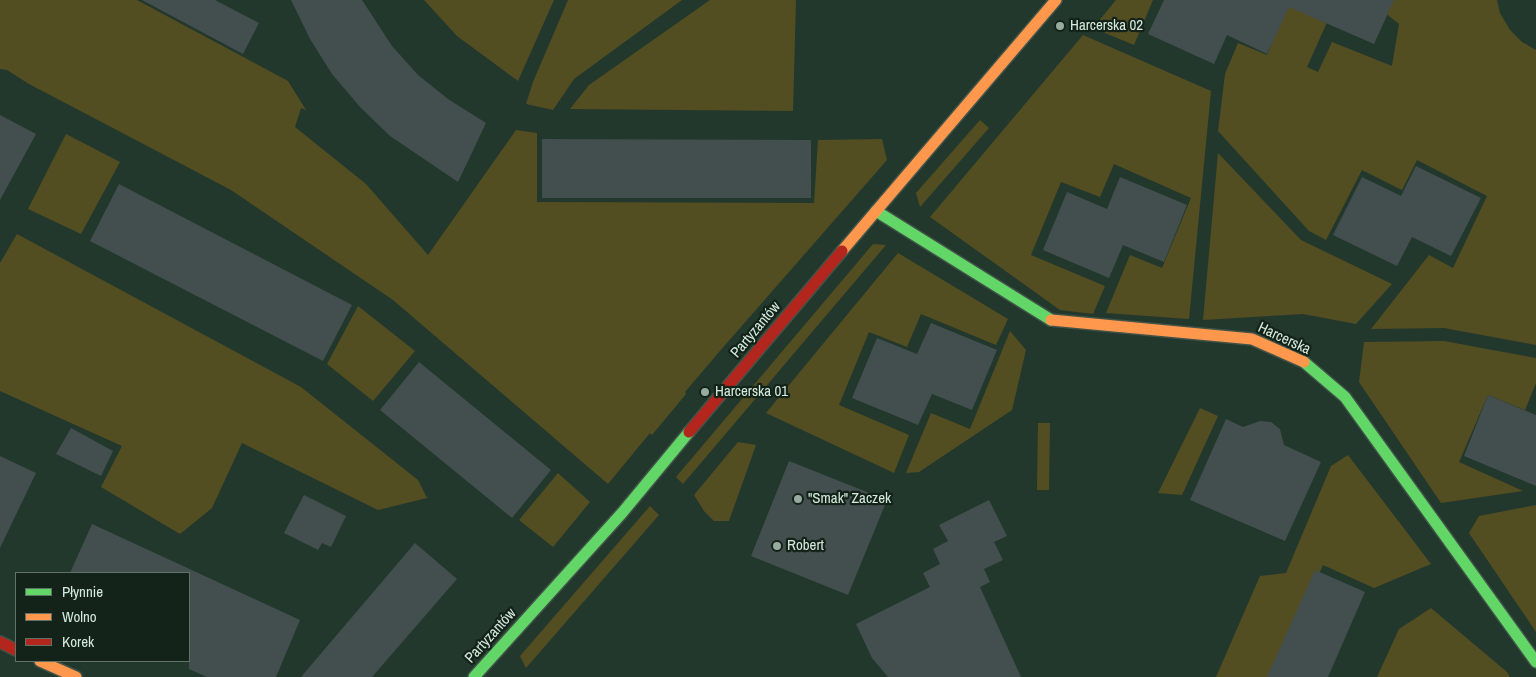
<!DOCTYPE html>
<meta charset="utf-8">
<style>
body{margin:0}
#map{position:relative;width:1536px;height:677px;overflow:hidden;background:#23382c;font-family:"Archivo Narrow",sans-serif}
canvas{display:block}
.legend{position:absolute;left:15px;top:572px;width:175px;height:90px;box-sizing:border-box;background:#132319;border:1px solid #617367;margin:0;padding:6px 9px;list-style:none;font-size:15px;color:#d5eadc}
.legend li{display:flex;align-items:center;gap:10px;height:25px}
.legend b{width:25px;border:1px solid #617367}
</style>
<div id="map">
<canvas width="1536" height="677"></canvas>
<ul class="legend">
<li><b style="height:6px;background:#63d668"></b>Płynnie</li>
<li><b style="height:6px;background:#ff974d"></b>Wolno</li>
<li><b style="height:6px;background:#b3261e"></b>Korek</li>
</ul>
</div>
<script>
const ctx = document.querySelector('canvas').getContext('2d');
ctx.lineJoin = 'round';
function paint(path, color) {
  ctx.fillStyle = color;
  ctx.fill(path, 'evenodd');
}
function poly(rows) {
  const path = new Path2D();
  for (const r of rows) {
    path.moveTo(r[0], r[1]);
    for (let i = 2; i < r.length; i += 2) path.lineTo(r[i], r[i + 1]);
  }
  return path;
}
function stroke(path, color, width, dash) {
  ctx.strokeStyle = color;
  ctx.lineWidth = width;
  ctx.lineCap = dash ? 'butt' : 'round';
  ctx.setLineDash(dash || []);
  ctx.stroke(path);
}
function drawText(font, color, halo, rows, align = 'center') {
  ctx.font = font + ' "Archivo Narrow",sans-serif';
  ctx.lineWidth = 4.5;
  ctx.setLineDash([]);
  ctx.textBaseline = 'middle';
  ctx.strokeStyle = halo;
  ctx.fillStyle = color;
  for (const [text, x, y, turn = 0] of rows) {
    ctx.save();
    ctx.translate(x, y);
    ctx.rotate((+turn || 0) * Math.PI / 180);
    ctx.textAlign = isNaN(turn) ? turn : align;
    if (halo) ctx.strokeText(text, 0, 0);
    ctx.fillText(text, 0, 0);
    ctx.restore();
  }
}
paint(poly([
 [0,0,137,0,288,81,306,110,301,108,295,127,366,184,428,255,516,130,537,133,537,202,814,203,818,140,882,139,887,160,719,352,685,392,686,394,652,435,650,433,608,484,393,300,231,190,29,84,7,70,0,69],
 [424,0,554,0,518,81,457,36],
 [568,0,682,0,574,79,553,110,526,104,533,82],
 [710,0,796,0,793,111,570,109,589,85],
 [1116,0,1153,0,1134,45,1093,28],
 [1290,0,1337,0,1307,67,1318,72,1332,42,1392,66,1399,24,1369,0,1497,0,1500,13,1510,30,1522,42,1536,50,1536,345,1444,328,1371,329,1429,255,1453,268,1487,196,1417,160,1402,190,1362,170,1326,240,1309,231,1218,131,1225,74,1238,43,1267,55],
 [1083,35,1211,91,1189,319,1106,313,1130,255,1162,268,1191,198,1114,164,1100,197,1061,182,1031,255,1105,286,1093,314,1060,310,930,217],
 [980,120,989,128,920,207,916,193],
 [66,134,120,162,81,234,28,209],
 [1218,153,1301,240,1392,284,1356,324,1303,314,1203,320],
 [17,234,301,387,418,480,427,498,378,510,242,443,212,508,180,534,101,487,122,446,0,391,0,263],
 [873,244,886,245,683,484,676,477],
 [898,253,1008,319,996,345,921,314,907,347,869,332,839,405,909,435,894,473,766,413],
 [358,306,415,351,373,401,327,364],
 [1010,331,1026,350,1012,410,919,472,906,473,931,413,970,429],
 [1444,341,1536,358,1536,383,1525,410,1488,395,1459,462,1523,491,1441,503,1359,382,1364,342],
 [1200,408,1218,416,1182,495,1158,493],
 [1038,423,1050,423,1049,490,1037,490],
 [738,442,756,445,729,521,714,521,704,511,694,495],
 [1348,455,1431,564,1374,588,1323,565,1272,677,1216,677,1260,576,1286,573,1331,466],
 [558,473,590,502,553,547,519,520],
 [1536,505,1536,632,1469,533,1479,516],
 [650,506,659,515,526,668,520,656],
 [1431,608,1507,672,1510,677,1377,677,1399,629]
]), '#534d22');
paint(poly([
 [142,0,215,0,259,23,243,54],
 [291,0,362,0,392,46,418,75,448,99,486,123,458,182,390,136,360,107,332,74,310,39],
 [1164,0,1394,0,1374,44,1289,7,1267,54,1227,35,1214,64,1148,34],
 [0,115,36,134,0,200],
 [542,139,811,140,811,198,542,198],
 [1416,166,1481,198,1451,256,1412,237,1397,266,1333,235,1362,177,1401,196],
 [1120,177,1187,205,1164,262,1123,245,1109,278,1043,250,1067,192,1107,209],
 [119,184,352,305,323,361,90,241],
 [931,323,997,350,972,410,932,394,918,425,852,398,877,338,917,354],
 [419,362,551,470,512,518,380,410],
 [1488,395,1536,415,1536,486,1464,456],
 [1226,419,1243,427,1260,421,1271,422,1280,429,1284,445,1321,462,1285,541,1190,500],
 [71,428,113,451,101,476,56,454],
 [0,456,36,473,0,548],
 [789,461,887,500,848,595,751,556],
 [304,495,346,516,331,547,322,543,318,550,284,533],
 [989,500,1007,536,994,542,1003,560,984,569,990,582,980,587,1021,677,888,677,872,658,856,624,930,587,923,573,940,564,933,549,948,541,939,525],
 [92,524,300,620,276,677,207,677,189,669,189,573,70,573],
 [415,543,457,579,372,677,301,677],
 [1315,570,1365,592,1328,677,1267,677]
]), '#434e4e');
const fast = poly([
 [876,211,1051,320],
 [1304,362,1345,397,1536,662],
 [474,677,622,513,689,432]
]);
const slow = poly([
 [842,251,1056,0],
 [1051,320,1252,339,1304,362],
 [40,661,76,677]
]);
const jam = poly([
 [689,432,842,251],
 [0,642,16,650]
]);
stroke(fast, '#415348', 14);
stroke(slow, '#415348', 14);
stroke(jam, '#415348', 14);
stroke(fast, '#63d668', 11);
stroke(slow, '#ff974d', 11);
stroke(jam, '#b3261e', 11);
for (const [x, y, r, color] of [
 [1060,26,5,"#97ac9e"],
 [705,392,5,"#97ac9e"],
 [798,499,5,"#97ac9e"],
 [777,546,5,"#97ac9e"]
]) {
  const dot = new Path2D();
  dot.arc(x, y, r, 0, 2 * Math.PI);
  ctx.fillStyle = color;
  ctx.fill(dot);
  stroke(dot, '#132319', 2);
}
drawText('15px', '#d5eadc', '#132319', [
 ["Harcerska 02",1070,26],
 ["Harcerska 01",715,392],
 ["\"Smak\" Zaczek",808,499],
 ["Robert",787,546]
], 'left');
drawText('15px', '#d5eadc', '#132319', [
 ["Partyzantów",756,330,-50],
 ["Harcerska",1284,339,25],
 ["Partyzantów",491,636,-48]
]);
</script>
